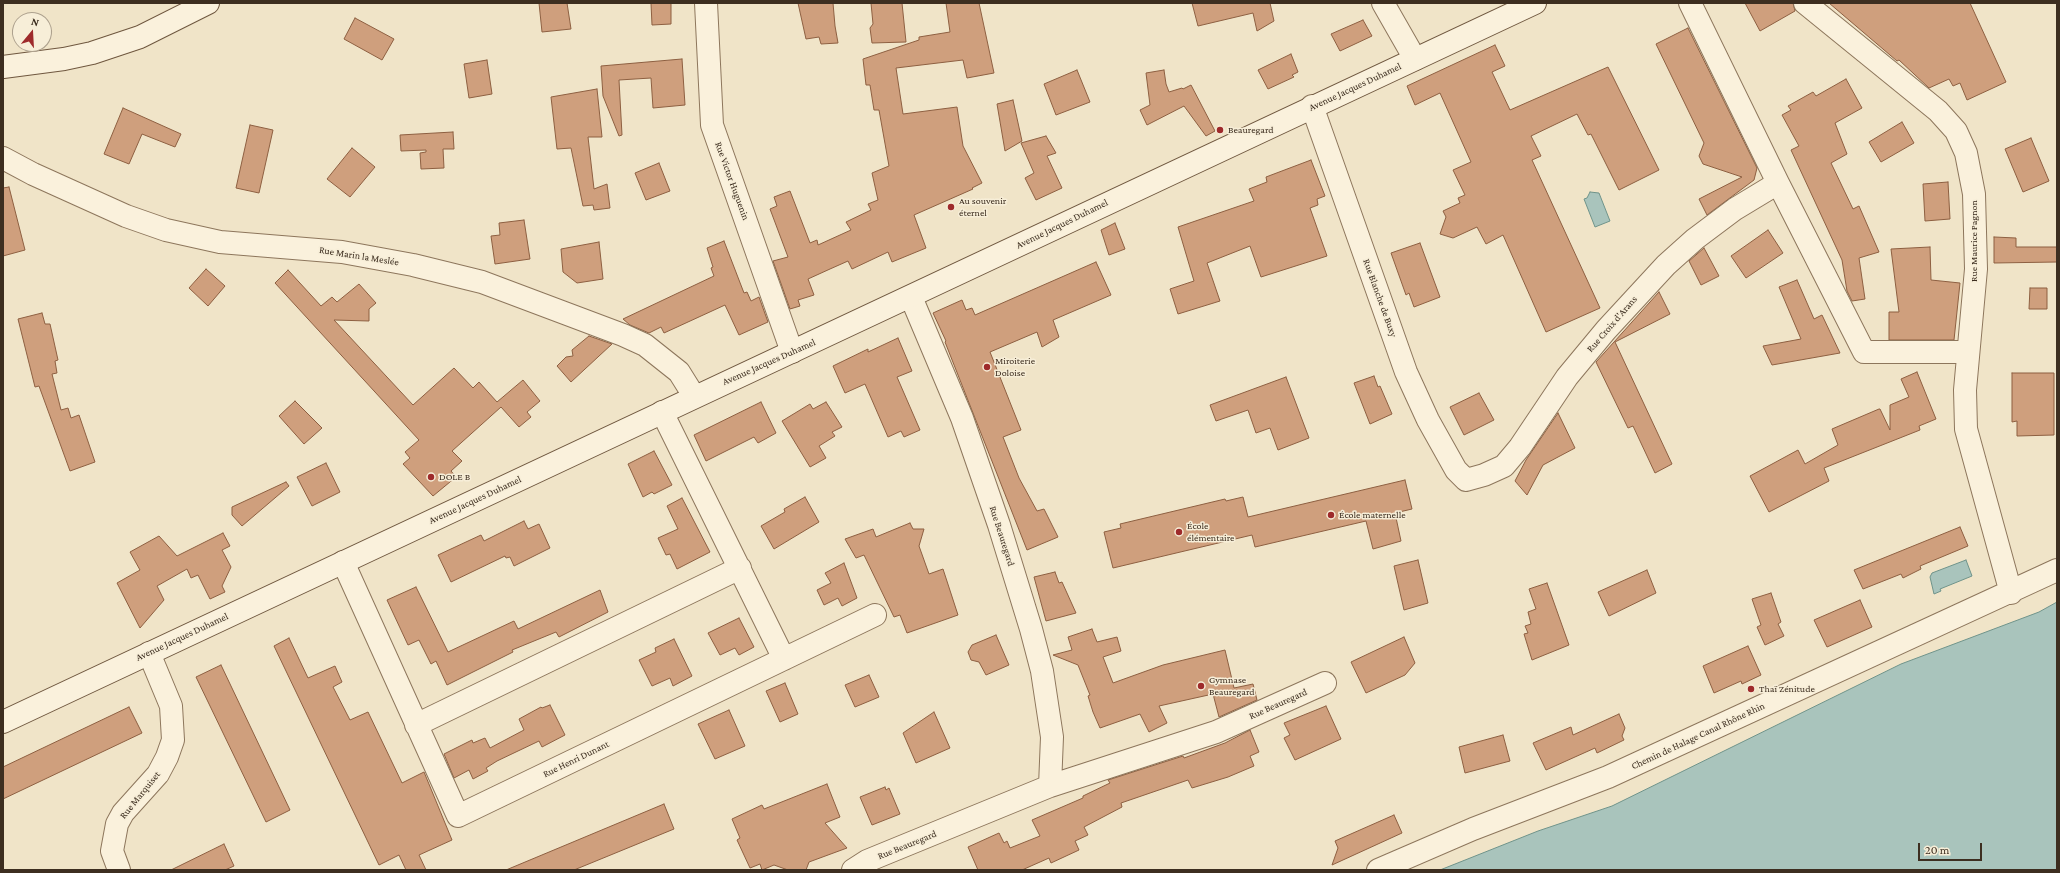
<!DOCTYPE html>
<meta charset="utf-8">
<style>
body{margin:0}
#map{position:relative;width:2060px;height:873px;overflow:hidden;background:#f0e4c8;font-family:"Crimson Pro",serif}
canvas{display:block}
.frame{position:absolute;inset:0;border:4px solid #3d2e20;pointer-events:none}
.north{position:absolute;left:12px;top:12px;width:40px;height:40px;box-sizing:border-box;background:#f7eed8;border:1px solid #ada18e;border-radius:50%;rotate:18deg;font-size:11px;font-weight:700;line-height:16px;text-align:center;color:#3d2e20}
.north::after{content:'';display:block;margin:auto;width:14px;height:18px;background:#9e2a2b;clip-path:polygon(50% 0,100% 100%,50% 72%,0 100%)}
.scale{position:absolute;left:1918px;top:843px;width:64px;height:18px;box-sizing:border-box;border:2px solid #3d2e20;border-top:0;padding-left:5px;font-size:12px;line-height:14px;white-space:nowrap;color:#3d2e20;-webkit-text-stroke:3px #f7eed8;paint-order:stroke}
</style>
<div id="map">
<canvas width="2060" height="873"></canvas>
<div class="frame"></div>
<div class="north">N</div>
<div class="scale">20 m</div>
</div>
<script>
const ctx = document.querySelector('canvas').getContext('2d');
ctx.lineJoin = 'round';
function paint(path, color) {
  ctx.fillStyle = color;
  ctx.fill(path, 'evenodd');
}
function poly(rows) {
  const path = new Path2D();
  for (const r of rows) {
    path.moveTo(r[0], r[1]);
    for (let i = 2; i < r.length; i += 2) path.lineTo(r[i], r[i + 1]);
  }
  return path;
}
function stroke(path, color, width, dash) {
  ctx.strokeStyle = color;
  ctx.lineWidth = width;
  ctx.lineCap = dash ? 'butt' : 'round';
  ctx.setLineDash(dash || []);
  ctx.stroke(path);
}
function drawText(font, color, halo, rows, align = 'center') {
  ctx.font = font + ' "Crimson Pro",serif';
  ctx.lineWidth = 3;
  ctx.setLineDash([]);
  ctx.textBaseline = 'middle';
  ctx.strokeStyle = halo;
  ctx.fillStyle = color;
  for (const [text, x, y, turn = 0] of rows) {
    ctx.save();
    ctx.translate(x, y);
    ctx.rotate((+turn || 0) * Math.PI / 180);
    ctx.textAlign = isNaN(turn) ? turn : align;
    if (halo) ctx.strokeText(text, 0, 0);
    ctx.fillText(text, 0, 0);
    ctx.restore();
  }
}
const water = poly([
 [1590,192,1599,193,1610,221,1595,227,1584,199,1587,198,1590,192],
 [1966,560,1972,576,1940,589,1941,591,1934,594,1930,577,1932,573,1966,560],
 [2057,602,2057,870,1440,870,1538,831,1612,806,1901,664,2039,612,2057,602]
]);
paint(water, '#a9c4bc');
stroke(water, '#6f938a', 1);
const building = poly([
 [539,3,567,3,571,29,542,32,539,3],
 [651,3,671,3,671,24,652,25,651,3],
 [798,3,833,3,835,26,838,43,821,44,819,37,806,39,798,3],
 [871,3,902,3,906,42,872,43,870,28,873,24,871,3],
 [946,3,979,3,994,73,967,78,963,60,896,68,903,114,957,107,963,146,982,183,972,188,973,189,914,215,926,248,892,262,888,252,852,269,848,261,830,269,808,279,814,295,798,300,800,306,790,309,773,261,788,257,770,209,777,206,774,197,790,191,810,243,817,240,818,245,851,230,846,222,871,210,868,204,878,200,872,173,889,166,879,110,874,110,870,85,866,85,863,59,919,40,919,37,950,32,946,3],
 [1192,3,1270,3,1274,21,1257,31,1253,13,1198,26,1192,3],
 [1745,3,1793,3,1795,11,1760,31,1745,3],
 [1829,3,1970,3,2006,82,1967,100,1960,83,1953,86,1949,79,1929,88,1899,60,1897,61,1829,3],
 [355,18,394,39,382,60,344,39,355,18],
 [1363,20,1372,36,1340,51,1331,34,1363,20],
 [1688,28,1757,168,1754,180,1707,215,1699,199,1742,177,1703,164,1699,156,1704,143,1656,44,1688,28],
 [1495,45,1505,66,1492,72,1510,110,1608,67,1659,170,1619,190,1591,134,1588,135,1577,114,1531,136,1541,156,1532,160,1600,308,1546,332,1503,235,1486,244,1477,227,1453,238,1440,234,1446,217,1443,211,1460,203,1458,198,1465,195,1453,170,1471,162,1440,93,1415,105,1407,86,1495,45],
 [1291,54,1298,72,1292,75,1294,77,1268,89,1258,70,1291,54],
 [682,59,685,105,653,108,651,78,619,80,622,135,619,136,603,96,601,66,682,59],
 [487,60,492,94,469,98,464,64,487,60],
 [1077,70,1090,102,1056,115,1044,84,1077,70],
 [1164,70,1166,84,1169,92,1182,88,1183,89,1191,85,1215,131,1206,136,1184,106,1147,125,1140,110,1150,105,1146,73,1164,70],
 [1846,79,1862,108,1835,123,1847,154,1831,163,1853,209,1859,206,1879,252,1859,258,1865,299,1852,301,1847,291,1842,260,1791,150,1799,146,1782,115,1791,110,1788,106,1813,92,1816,96,1846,79],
 [597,89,602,137,588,137,594,189,607,184,610,208,594,210,593,205,583,206,571,148,557,149,551,97,597,89],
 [1013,100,1022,141,1005,151,997,104,1013,100],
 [123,108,181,134,175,147,142,134,129,164,104,154,123,108],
 [1902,122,1914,143,1881,162,1869,142,1902,122],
 [250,125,273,130,259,193,236,188,250,125],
 [453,132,454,149,443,149,444,168,421,169,420,153,426,152,426,150,401,151,400,135,453,132],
 [1046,136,1056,153,1047,156,1062,188,1036,200,1025,178,1034,173,1021,143,1046,136],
 [2031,138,2049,181,2023,192,2005,149,2031,138],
 [352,148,375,167,350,197,327,179,352,148],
 [1311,160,1325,196,1317,199,1318,205,1310,208,1327,256,1261,277,1250,246,1207,263,1220,301,1178,314,1170,289,1194,281,1178,227,1254,201,1249,189,1267,182,1266,177,1311,160],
 [659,163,670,191,646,200,635,173,659,163],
 [1948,182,1950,219,1925,221,1923,184,1948,182],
 [9,187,25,250,3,256,3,188,9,187],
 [524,220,530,259,495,264,491,236,500,235,499,223,524,220],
 [1115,223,1125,249,1109,255,1101,230,1115,223],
 [1768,230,1783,253,1746,278,1731,256,1768,230],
 [1994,237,2016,238,2016,247,2057,247,2057,262,1994,263,1994,237],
 [724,241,744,293,747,292,751,301,759,297,768,322,739,335,725,305,664,333,661,327,649,333,630,325,623,319,714,276,711,268,713,267,707,248,724,241],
 [599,242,603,279,577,283,563,272,561,249,599,242],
 [1420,243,1440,297,1414,307,1409,293,1406,295,1391,253,1420,243],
 [1930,247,1931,280,1960,283,1954,340,1889,340,1889,312,1899,312,1891,249,1930,247],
 [1704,248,1719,276,1701,285,1689,261,1704,248],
 [1096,262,1111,295,1053,320,1059,337,1042,347,1037,332,990,352,1021,430,1003,437,1019,478,1037,511,1044,509,1058,537,1027,550,945,342,946,341,933,313,962,300,966,310,972,308,975,315,1096,262],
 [206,269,225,286,208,306,189,288,206,269],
 [288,270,321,306,332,297,337,302,359,284,376,303,369,309,369,321,334,320,413,405,454,368,473,388,479,382,497,402,523,380,540,401,527,412,531,417,519,427,501,407,452,451,462,461,451,471,456,477,433,496,403,464,410,458,405,452,419,440,275,283,288,270],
 [1797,280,1814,319,1822,315,1840,353,1772,365,1763,346,1801,339,1779,287,1797,280],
 [2030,288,2047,288,2047,309,2029,309,2030,288],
 [1659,292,1670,314,1615,342,1672,464,1655,473,1633,426,1628,428,1596,362,1659,292],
 [42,313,45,324,50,324,58,360,55,361,57,373,52,374,61,410,68,408,71,418,79,415,95,462,70,471,39,386,35,387,18,319,42,313],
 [589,336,612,344,571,382,557,366,566,357,573,356,572,350,589,336],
 [898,338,912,371,897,377,920,430,904,437,901,431,888,437,865,384,845,393,833,366,868,349,868,352,898,338],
 [1917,372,1936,419,1919,426,1920,430,1824,468,1829,481,1769,512,1750,476,1798,450,1805,464,1838,445,1832,429,1879,409,1880,409,1890,430,1890,405,1909,397,1901,379,1917,372],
 [2012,373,2054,373,2054,435,2017,436,2017,421,2012,422,2012,373],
 [1374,376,1378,387,1380,386,1392,414,1370,424,1354,383,1374,376],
 [1286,377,1309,438,1278,450,1270,428,1256,433,1248,410,1216,421,1210,405,1286,377],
 [1479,393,1494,420,1464,435,1450,407,1479,393],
 [295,401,322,428,304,444,279,416,295,401],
 [761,402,776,433,758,443,754,437,706,461,694,435,761,402],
 [826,402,842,427,832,432,835,436,819,446,826,458,810,467,782,421,810,404,813,409,826,402],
 [1558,413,1575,448,1543,465,1527,495,1515,481,1526,460,1558,413],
 [654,451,672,485,654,494,652,492,643,497,628,464,654,451],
 [326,463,340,492,312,506,297,477,326,463],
 [1405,480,1412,509,1395,513,1401,541,1373,549,1366,521,1255,547,1252,535,1113,568,1104,532,1121,528,1120,524,1225,499,1226,501,1243,497,1248,517,1405,480],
 [286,482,289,486,242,526,232,515,232,507,286,482],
 [805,497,819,522,774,549,761,526,785,512,784,509,805,497],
 [682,498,710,552,677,569,670,554,666,555,658,538,678,529,667,506,682,498],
 [524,521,528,529,539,524,550,548,514,566,510,557,506,558,505,556,451,582,438,555,481,535,484,541,524,521],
 [910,523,913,529,924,529,919,546,929,574,943,569,958,615,907,633,900,615,894,617,864,555,856,558,845,539,873,529,876,537,910,523],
 [1960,527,1968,546,1920,566,1921,569,1903,578,1901,574,1863,589,1854,570,1960,527],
 [223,533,230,546,222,550,231,567,222,586,225,592,210,599,198,575,191,578,187,569,157,586,164,600,140,628,117,583,140,570,130,552,159,536,177,556,223,533],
 [1418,560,1428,603,1404,610,1394,566,1418,560],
 [844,563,857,598,842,606,838,598,824,605,817,590,831,583,825,573,844,563],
 [1647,570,1656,593,1609,616,1598,592,1647,570],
 [1055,572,1059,583,1062,582,1076,613,1046,621,1034,577,1055,572],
 [1547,583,1569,645,1532,660,1524,634,1528,633,1525,626,1531,624,1528,612,1536,609,1529,589,1547,583],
 [416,587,448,652,514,621,518,629,600,590,608,612,559,637,556,632,512,650,513,652,447,685,436,661,431,664,419,640,408,645,387,600,416,587],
 [1771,593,1781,622,1778,624,1784,636,1765,645,1757,627,1761,625,1752,599,1771,593],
 [1860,600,1872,627,1827,647,1814,620,1860,600],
 [739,618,754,647,739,655,735,648,720,655,708,633,739,618],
 [1092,629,1097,642,1117,637,1121,651,1103,657,1113,683,1163,665,1225,650,1234,688,1253,684,1257,700,1219,717,1213,694,1159,706,1167,723,1149,732,1140,714,1100,728,1093,712,1088,696,1090,695,1078,665,1053,655,1072,650,1068,637,1092,629],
 [996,635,1009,665,986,675,979,662,971,660,968,652,972,645,996,635],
 [1404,637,1415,663,1405,675,1366,693,1351,662,1404,637],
 [289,638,308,678,335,666,342,682,333,687,350,720,368,712,402,783,424,772,452,840,419,855,426,870,406,870,399,855,379,865,274,646,289,638],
 [674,639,692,676,673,686,670,678,652,686,639,660,656,652,655,648,674,639],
 [1748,646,1761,675,1742,684,1741,681,1714,693,1703,666,1748,646],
 [221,665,290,810,266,822,196,677,221,665],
 [869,675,879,697,855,707,845,685,869,675],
 [785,683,798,714,780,722,766,691,785,683],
 [550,705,565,735,542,747,539,741,497,761,486,768,488,771,473,779,469,770,454,778,444,754,472,740,473,743,485,738,490,748,524,730,519,719,541,707,542,708,550,705],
 [1326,706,1341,739,1295,760,1284,738,1290,735,1284,723,1326,706],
 [129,707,142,733,3,799,3,767,129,707],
 [729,710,745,746,715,759,698,724,729,710],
 [934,712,950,748,916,763,903,733,934,712],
 [1619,714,1625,728,1622,736,1624,740,1597,753,1595,748,1546,770,1533,743,1571,727,1573,735,1619,714],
 [1250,730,1259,752,1250,756,1254,766,1228,777,1192,788,1188,780,1121,803,1122,807,1084,827,1088,835,1075,841,1079,850,1051,863,1049,858,1022,870,978,870,968,847,999,833,1004,843,1007,841,1010,848,1040,836,1032,820,1083,798,1083,796,1110,783,1108,780,1183,756,1184,758,1225,743,1250,730],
 [1503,735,1510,761,1465,773,1459,747,1503,735],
 [827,784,840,817,825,823,847,848,809,862,806,870,788,870,774,865,762,870,760,864,750,868,737,840,740,838,732,819,762,805,764,809,827,784],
 [885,787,886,790,889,788,900,814,872,825,860,797,885,787],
 [664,804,674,829,574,870,506,870,664,804],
 [1394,815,1402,833,1332,865,1338,848,1335,841,1394,815],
 [224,844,234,866,225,870,171,870,224,844]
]);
paint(building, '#cf9f7d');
stroke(building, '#8d5f41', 1);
const street = poly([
 [706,3,712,125,792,352],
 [1383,3,1415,59],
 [1690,3,1778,183,1864,352,1968,352],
 [1805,3,1938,111,1956,131,1966,153,1974,194,1976,269,1965,390,1966,429,2011,593],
 [1312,106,1406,372,1428,420,1456,470,1466,480,1484,475,1504,466,1520,447,1567,377,1606,330,1666,265,1695,239,1735,209,1778,183],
 [3,158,33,174,126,216,166,230,220,242,342,252,413,265,482,282,623,335,645,345,679,372,694,396],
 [662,412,784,659],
 [343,562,458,816,875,615],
 [416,725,740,568],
 [1050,786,1216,732,1325,683],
 [119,870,112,851,117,824,123,813,158,774,167,757,173,740,171,706,149,653],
 [853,870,867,861,1050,786,1052,737,1042,671,1031,629,999,525,962,418,911,297],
 [1378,870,1473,829,1608,777,2057,570]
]);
const secondary = poly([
 [3,67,64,59,92,53,140,37,208,3],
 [3,722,1535,3]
]);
stroke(street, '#8d765c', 24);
stroke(secondary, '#6f573f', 24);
stroke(street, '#faf1dc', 22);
stroke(secondary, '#faf1dc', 22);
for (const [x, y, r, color] of [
 [1220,130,4,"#9e2a2b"],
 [951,207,4,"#9e2a2b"],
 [987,367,4,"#9e2a2b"],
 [431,477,4,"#9e2a2b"],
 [1331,515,4,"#9e2a2b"],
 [1179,532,4,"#9e2a2b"],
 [1201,686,4,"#9e2a2b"],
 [1751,689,4,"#9e2a2b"]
]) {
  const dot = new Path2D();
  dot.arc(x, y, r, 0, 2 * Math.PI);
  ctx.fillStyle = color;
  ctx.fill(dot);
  stroke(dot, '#f7eed8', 1.5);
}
drawText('10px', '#3d2e20', '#f7eed8', [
 ["Avenue Jacques Duhamel",1355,87,-25],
 ["Rue Victor Huguenin",732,181,70],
 ["Avenue Jacques Duhamel",1062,224,-26],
 ["Rue Maurice Pagnon",1974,241,-90],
 ["Rue Marin la Meslée",359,256,9],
 ["Rue Blanche de Buxy",1380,298,70],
 ["Rue Croix d'Arans",1612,324,-49],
 ["Avenue Jacques Duhamel",769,362,-24],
 ["Avenue Jacques Duhamel",475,500,-25],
 ["Rue Beauregard",1002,536,72],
 ["Avenue Jacques Duhamel",182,637,-25],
 ["Rue Beauregard",1278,704,-24],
 ["Chemin de Halage Canal Rhône Rhin",1698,736,-25],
 ["Rue Henri Dunant",576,759,-26],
 ["Rue Marquiset",140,795,-51],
 ["Rue Beauregard",907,845,-22]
]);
drawText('10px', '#3d2e20', '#f7eed8', [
 ["Beauregard",1228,130],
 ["Au souvenir",959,201],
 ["éternel",959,213],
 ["Miroiterie",995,361],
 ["Doloise",995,373],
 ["DOLE B",439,477],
 ["École maternelle",1339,515],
 ["École",1187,526],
 ["élémentaire",1187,538],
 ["Gymnase",1209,680],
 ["Beauregard",1209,692],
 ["Thaï Zénitude",1759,689]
], 'left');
</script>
